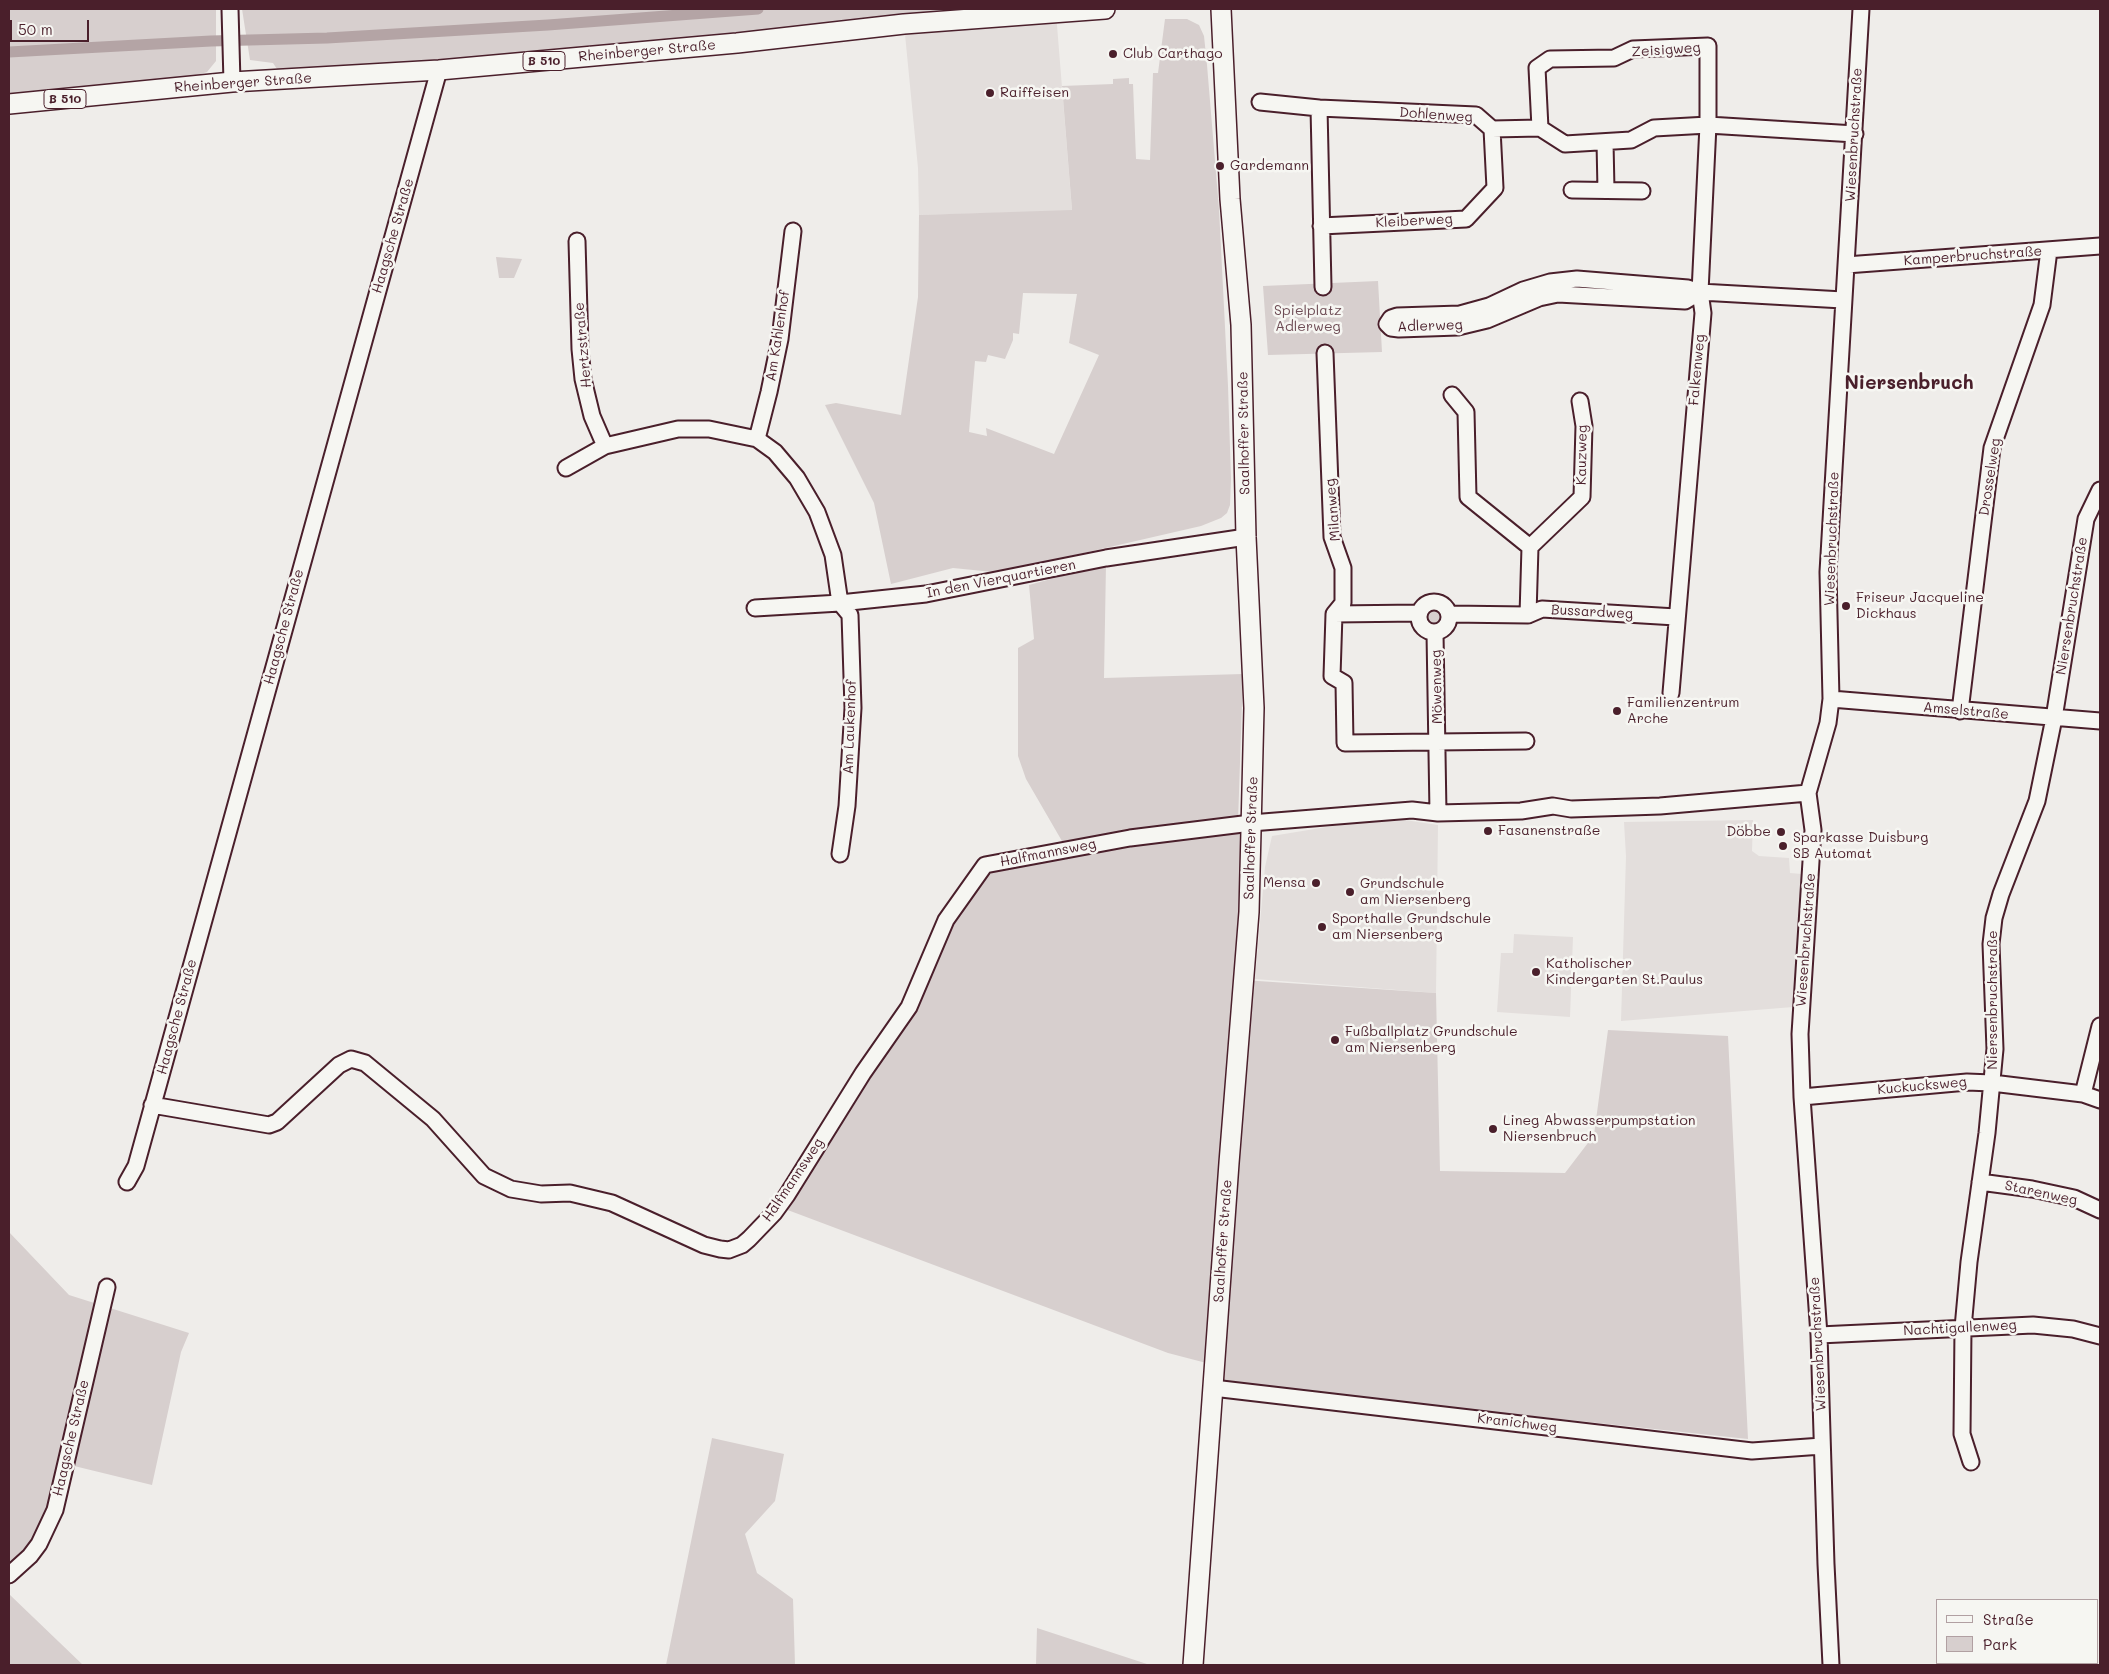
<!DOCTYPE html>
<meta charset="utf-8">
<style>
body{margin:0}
#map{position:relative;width:2109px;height:1674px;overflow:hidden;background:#efedea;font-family:Mali,sans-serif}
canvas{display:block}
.frame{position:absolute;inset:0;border:10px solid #4a1f2b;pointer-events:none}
.legend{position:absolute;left:1936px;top:1599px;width:162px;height:65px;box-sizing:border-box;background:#f6f6f2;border:1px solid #b1a0a2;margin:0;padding:6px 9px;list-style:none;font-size:15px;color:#4a1f2b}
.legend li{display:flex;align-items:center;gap:10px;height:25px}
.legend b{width:25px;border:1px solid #b1a0a2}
.scale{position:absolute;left:10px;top:20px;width:79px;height:22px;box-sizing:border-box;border:2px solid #4a1f2b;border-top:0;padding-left:6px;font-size:15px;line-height:18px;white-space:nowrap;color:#4a1f2b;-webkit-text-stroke:4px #f6f6f2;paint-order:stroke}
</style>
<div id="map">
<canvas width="2109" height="1674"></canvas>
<div class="frame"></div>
<ul class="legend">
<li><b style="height:6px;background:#f6f6f2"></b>Straße</li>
<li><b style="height:14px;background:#d7cfce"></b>Park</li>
</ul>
<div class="scale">50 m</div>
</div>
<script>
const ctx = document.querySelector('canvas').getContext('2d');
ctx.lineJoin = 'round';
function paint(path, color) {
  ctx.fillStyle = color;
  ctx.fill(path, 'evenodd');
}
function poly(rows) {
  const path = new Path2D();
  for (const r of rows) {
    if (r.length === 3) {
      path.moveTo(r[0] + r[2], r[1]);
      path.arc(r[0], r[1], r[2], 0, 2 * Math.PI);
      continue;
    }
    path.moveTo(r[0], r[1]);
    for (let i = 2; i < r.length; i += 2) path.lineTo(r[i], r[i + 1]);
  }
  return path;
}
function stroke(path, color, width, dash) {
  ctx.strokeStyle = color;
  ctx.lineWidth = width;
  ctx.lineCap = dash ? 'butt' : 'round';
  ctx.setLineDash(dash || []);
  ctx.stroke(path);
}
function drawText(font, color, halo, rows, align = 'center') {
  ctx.font = font + ' Mali,sans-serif';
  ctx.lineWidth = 5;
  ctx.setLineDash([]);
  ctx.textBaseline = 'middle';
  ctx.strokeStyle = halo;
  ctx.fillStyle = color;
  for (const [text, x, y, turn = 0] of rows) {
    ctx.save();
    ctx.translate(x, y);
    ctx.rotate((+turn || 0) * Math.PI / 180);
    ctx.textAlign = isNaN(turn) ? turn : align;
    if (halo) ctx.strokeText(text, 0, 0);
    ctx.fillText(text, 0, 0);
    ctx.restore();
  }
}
paint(poly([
 [1056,13,1072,211,919,215,918,168,904,24],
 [1405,820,1438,825,1436,993,1255,979,1265,867,1272,836,1351,823],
 [1753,820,1752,851,1759,856,1789,858,1790,873,1802,874,1793,1007,1621,1021,1626,856,1624,822],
 [1514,934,1573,937,1570,1017,1497,1012,1501,953,1513,953]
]), '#e3dedc');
paint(poly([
 [9,9,216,9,216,61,207,72,194,76,9,98],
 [242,9,998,9,624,49,279,72,273,63,250,60],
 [1165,19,1187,19,1199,25,1204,36,1207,65,1219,209,1228,386,1231,479,1230,505,1227,513,1221,518,1201,526,1010,570,993,572,953,568,891,584,874,503,825,405,836,403,901,415,918,297,919,215,1072,210,1062,86,1113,84,1113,79,1129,78,1129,84,1133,84,1136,159,1150,160,1153,73,1158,73],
 [1023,293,1077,294,1069,343,1099,355,1054,454,986,428,987,436,969,432,975,361,986,362,988,355,1005,359,1013,340,1013,333,1019,334],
 [496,257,522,259,514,278,499,278],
 [1378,281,1382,352,1268,355,1263,286],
 [1106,564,1104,678,1243,674,1238,822,1251,823,1243,980,1436,993,1440,1171,1565,1173,1594,1135,1608,1030,1728,1036,1748,1439,1213,1382,1214,1365,1168,1353,777,1206,912,1003,946,921,988,861,1066,848,1026,779,1018,756,1018,648,1034,639,1029,585],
 [1434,617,10],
 [9,1232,69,1295,189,1333,181,1352,152,1485,66,1464,55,1510,9,1575],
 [712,1438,784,1454,775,1501,745,1534,757,1573,793,1599,795,1665,666,1665],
 [9,1594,83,1665,9,1665],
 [1037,1628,1150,1665,1036,1665]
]), '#d7cfce');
stroke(poly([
 [9,52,211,41,327,38,548,25,758,9]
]), '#b4a4a5', 11);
const minor = poly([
 [230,9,232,82],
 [1260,102,1319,108],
 [1540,128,1537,68,1550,59,1614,58,1633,49,1708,46,1708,125,1700,292,1703,313,1671,693],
 [1605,142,1606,190],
 [1572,190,1642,191],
 [1321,226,1466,219,1495,188,1492,129],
 [577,241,580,349,583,379,592,416,605,446],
 [1846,265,2100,246],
 [1323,287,1319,108,1476,115,1492,129,1540,128,1565,144,1631,140,1654,128,1708,125,1855,134],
 [1700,292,1685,301,1558,294,1539,298,1487,320,1458,327,1399,329,1391,328,1387,324,1391,318,1397,316,1460,314,1489,306,1523,290,1550,282,1577,279,1688,288,1700,292,1843,300],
 [1325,353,1332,537,1343,568,1343,603,1334,614,1332,676,1344,683,1345,743,1526,741],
 [1452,395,1466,412,1468,497,1530,547,1528,615],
 [757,439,769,392,780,339,793,231],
 [566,468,605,446,678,429,709,429,757,439,775,452,797,478,817,512,833,555,840,603],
 [1530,547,1582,497,1584,426,1580,401],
 [1434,617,15],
 [840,603,850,615,853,708,847,806,840,854],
 [755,608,840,603,926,594,1106,558,1246,537],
 [1334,614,1419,613],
 [1449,614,1528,615,1542,609,1676,617],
 [1435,633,1438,813],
 [1831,699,2100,721],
 [1960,711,1992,448,2042,305,2049,250],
 [2083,1094,2100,1026],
 [1802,1097,1967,1082,1992,1083,2083,1094,2100,1100],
 [152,1105,269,1125,277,1122,339,1065,351,1059,365,1063,433,1119,484,1176,511,1189,541,1194,570,1193,612,1203,704,1245,720,1249,729,1250,742,1245,749,1239,774,1213,787,1195,863,1073,909,1007,946,920,985,865,1130,838,1251,823,1412,810,1438,813,1521,811,1553,806,1571,809,1660,806,1808,793],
 [127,1182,136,1166,439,70],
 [1980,1182,2032,1189,2074,1198,2100,1210],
 [1819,1335,2033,1325,2073,1329,2100,1336],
 [1213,1388,1752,1451,1822,1446],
 [1971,1462,1962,1434,1963,1328,1969,1262,1987,1133,1995,1049,1991,944,1994,918,2001,894,2037,801,2054,718,2086,519,2100,490],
 [9,1575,30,1556,39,1544,55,1510,107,1287],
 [1831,1665,1826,1564,1819,1335,1802,1097,1800,1034,1813,830,1808,793,1828,723,1831,699,1828,572,1861,9]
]);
const major = poly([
 [9,104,232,82,439,70,737,43,904,24,1105,9],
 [1193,1665,1229,1163,1249,912,1254,708,1246,537,1241,325,1230,199,1221,9]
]);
stroke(minor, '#4a1f2b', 19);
stroke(major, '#4a1f2b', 22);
stroke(minor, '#f6f6f2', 15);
stroke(major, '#f6f6f2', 19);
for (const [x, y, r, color] of [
 [1113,54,5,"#4a1f2b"],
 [990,93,5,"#4a1f2b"],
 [1220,166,5,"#4a1f2b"],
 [1846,606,5,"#4a1f2b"],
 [1617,711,5,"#4a1f2b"],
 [1488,831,5,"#4a1f2b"],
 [1781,832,5,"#4a1f2b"],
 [1783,846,5,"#4a1f2b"],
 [1316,883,5,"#4a1f2b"],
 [1350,892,5,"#4a1f2b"],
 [1322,927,5,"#4a1f2b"],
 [1536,972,5,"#4a1f2b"],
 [1335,1040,5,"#4a1f2b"],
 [1493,1129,5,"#4a1f2b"]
]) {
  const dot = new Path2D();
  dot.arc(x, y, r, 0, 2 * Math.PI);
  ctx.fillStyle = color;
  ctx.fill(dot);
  stroke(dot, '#f6f6f2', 2);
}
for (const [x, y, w] of [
 [544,61,42],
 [65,99,42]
]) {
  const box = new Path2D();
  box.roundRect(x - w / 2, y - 9.5, w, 19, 4);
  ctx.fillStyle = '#f6f6f2';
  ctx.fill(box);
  stroke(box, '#4a1f2b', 1);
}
drawText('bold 12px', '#4a1f2b', null, [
 ["B 510",544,61],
 ["B 510",65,99]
]);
drawText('14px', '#4a1f2b', '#f6f6f2', [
 ["Zeisigweg",1666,50,-4],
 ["Rheinberger Straße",647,51,-5],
 ["Rheinberger Straße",243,83,-4],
 ["Dohlenweg",1436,115,4],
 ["Wiesenbruchstraße",1854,135,-87],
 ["Kleiberweg",1414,221,-3],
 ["Haagsche Straße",393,236,-74],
 ["Kamperbruchstraße",1973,256,-4],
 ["Adlerweg",1430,326,-2],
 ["Am Kahlenhof",778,336,-81],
 ["Hertzstraße",583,345,-95],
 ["Falkenweg",1697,370,-85],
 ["Saalhoffer Straße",1244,433,-91],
 ["Kauzweg",1582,455,-89],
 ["Drosselweg",1990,477,-81],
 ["Milanweg",1333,510,-95],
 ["Wiesenbruchstraße",1832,539,-88],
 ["In den Vierquartieren",1001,579,-11],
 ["Niersenbruchstraße",2072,606,-81],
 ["Bussardweg",1592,612,3],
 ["Haagsche Straße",284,627,-75],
 ["Möwenweg",1437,687,-91],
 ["Amselstraße",1966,711,5],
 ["Am Laukenhof",850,727,-88],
 ["Saalhoffer Straße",1251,838,-88],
 ["Halfmannsweg",1048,853,-11],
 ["Wiesenbruchstraße",1806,940,-86],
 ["Niersenbruchstraße",1993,1000,-90],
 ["Haagsche Straße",177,1017,-75],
 ["Kuckucksweg",1922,1086,-5],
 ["Halfmannsweg",793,1180,-56],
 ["Starenweg",2041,1193,12],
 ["Saalhoffer Straße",1223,1241,-86],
 ["Nachtigallenweg",1960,1328,-3],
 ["Wiesenbruchstraße",1818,1344,-93],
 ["Kranichweg",1517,1423,7],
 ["Haagsche Straße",71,1438,-77]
]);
drawText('14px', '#4a1f2b', '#f6f6f2', [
 ["Club Carthago",1123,54],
 ["Raiffeisen",1000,93],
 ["Gardemann",1230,166],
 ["Friseur Jacqueline",1856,598],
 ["Dickhaus",1856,614],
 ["Familienzentrum",1627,703],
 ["Arche",1627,719],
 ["Fasanenstraße",1498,831],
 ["Döbbe",1771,832,"right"],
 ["Sparkasse Duisburg",1793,838],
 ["SB Automat",1793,854],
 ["Mensa",1306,883,"right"],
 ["Grundschule",1360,884],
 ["am Niersenberg",1360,900],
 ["Sporthalle Grundschule",1332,919],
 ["am Niersenberg",1332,935],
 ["Katholischer",1546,964],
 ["Kindergarten St.Paulus",1546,980],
 ["Fußballplatz Grundschule",1345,1032],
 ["am Niersenberg",1345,1048],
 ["Lineg Abwasserpumpstation",1503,1121],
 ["Niersenbruch",1503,1137]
], 'left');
drawText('14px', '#6d4b54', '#f6f6f2', [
 ["Spielplatz",1308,311],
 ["Adlerweg",1308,327]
]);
drawText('bold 19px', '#4a1f2b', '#f6f6f2', [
 ["Niersenbruch",1909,383]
]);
</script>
